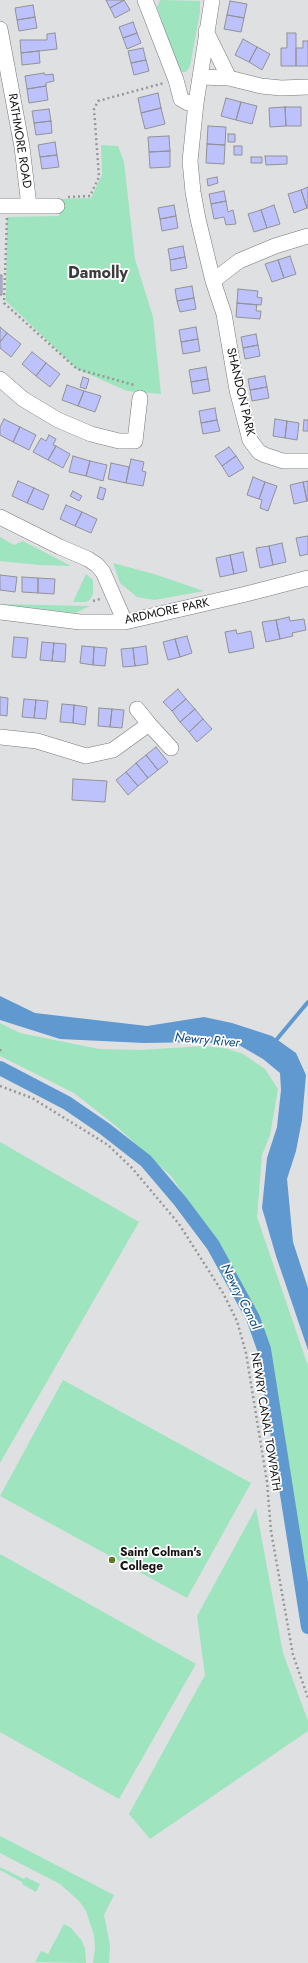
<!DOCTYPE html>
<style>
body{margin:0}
canvas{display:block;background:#dfe0e2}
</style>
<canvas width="308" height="1963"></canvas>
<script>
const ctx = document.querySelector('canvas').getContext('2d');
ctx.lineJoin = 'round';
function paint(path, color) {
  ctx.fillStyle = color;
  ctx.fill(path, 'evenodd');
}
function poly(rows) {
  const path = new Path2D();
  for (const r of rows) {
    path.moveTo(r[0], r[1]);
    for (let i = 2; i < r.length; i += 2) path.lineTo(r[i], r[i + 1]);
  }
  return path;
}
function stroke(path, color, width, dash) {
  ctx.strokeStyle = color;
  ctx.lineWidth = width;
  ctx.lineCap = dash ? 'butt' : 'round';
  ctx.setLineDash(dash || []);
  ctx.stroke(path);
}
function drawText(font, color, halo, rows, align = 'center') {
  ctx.font = font + ' Jost,sans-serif';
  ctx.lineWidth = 3.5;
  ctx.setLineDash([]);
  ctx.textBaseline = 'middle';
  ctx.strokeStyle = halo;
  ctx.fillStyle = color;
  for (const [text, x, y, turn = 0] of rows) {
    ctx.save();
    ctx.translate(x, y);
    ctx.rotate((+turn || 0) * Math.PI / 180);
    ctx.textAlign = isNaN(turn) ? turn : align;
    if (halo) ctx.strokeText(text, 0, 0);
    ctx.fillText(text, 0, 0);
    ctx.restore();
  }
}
paint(poly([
 [160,0,200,1,200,12,190,66,186,72,181,72,177,67,157,7],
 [101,145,118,146,124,162,135,259,153,317,161,394,127,391,77,369,6,301,7,217,59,216,61,199,91,198,102,175],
 [0,537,14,545,23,541,71,566,40,565,0,561],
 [113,563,154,574,204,591,154,600,137,597,120,583],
 [86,574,93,580,93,594,90,600,86,602,73,602],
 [0,604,90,606,75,613],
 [0,1023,20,1033,99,1049,140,1050,205,1046,228,1049,243,1054,265,1069,278,1089,270,1135,262,1155,257,1217,308,1366,308,1603,266,1344,228,1261,171,1176,116,1126,74,1093,0,1056],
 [0,1142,139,1222,0,1463],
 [63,1380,251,1483,187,1598,0,1496],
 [256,1508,283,1653,308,1721,308,1731,150,1839,129,1814,205,1675,197,1616],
 [0,1554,196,1664,119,1799,0,1732],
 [0,1836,114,1895,104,1915,110,1945,109,1963,93,1963,95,1948,94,1935,86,1911,79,1901,60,1884,0,1853],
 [0,1867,24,1879,26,1877,40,1884,36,1892,22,1884,22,1882,0,1870],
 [64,1924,71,1928,82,1941,85,1949,86,1963,35,1962,41,1951,48,1954]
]), '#9ee4be');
paint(poly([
 [0,996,35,1013,147,1026,204,1017,232,1023,272,1036,296,1053,306,1075,302,1120,296,1151,287,1179,293,1242,308,1288,308,1350,276,1256,262,1208,267,1158,277,1127,281,1090,280,1073,263,1059,239,1045,202,1042,144,1043,60,1039,0,1020]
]), '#6099cf');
stroke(poly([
 [277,1039,308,1002]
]), '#6099cf', 4);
stroke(poly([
 [0,1068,67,1103,105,1129,146,1161,180,1201,213,1245,236,1287,253,1318,264,1349,308,1627]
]), '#6099cf', 14);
const building = poly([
 [106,0,124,0,110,8,106,0],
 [124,0,130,10,115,18,110,8,124,0],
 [230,1,247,4,244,18,227,15,230,1],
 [33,5,35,17,17,20,15,8,33,5],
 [227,15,244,18,241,32,224,29,227,15],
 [35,17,37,28,19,31,17,20,35,17],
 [133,22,137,33,123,38,119,27,133,22],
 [55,33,57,49,21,53,20,40,47,40,47,34,55,33],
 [137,33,141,43,127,49,123,38,137,33],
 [287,33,296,33,296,66,281,66,281,48,287,48,287,33],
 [243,39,257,47,249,62,235,55,243,39],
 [303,41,308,41,308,66,296,66,296,48,303,48,303,41],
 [257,47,270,54,262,70,249,62,257,47],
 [143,48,146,60,131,63,128,51,143,48],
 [39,51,40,63,22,65,21,53,39,51],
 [146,60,149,71,134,75,131,63,146,60],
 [44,73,45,75,53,74,54,81,46,83,46,86,27,89,25,76,44,73],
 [46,86,48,100,29,103,27,89,46,86],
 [158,93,161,108,141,113,138,98,158,93],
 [226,98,241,102,236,120,221,116,226,98],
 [241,102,257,106,252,124,236,120,241,102],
 [285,107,301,107,301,126,286,126,285,107],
 [285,107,286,126,270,127,269,108,285,107],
 [161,108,165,124,145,129,141,113,161,108],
 [49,109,51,121,34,123,32,111,49,109],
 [51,121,52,133,36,135,34,123,51,121],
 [208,126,226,127,225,145,207,144,208,126],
 [228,134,235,134,235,142,228,142,228,134],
 [169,136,170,151,149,152,148,137,169,136],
 [55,142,57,155,40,157,38,145,55,142],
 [207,144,225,145,224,164,206,163,207,144],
 [234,146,242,146,242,155,234,155,234,146],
 [170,151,170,167,150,168,149,152,170,151],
 [57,155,59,167,42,169,40,157,57,155],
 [265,156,287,156,287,164,266,165,265,156],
 [251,157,262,157,262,163,251,163,251,157],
 [217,177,218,183,208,186,207,179,217,177],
 [308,187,308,208,307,208,301,190,308,187],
 [301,190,307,208,294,213,288,194,301,190],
 [224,191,226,201,211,204,209,194,224,191],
 [226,201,228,212,233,210,236,224,226,225,224,217,214,219,211,204,226,201],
 [174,205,176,216,160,219,158,208,174,205],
 [274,205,280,224,267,228,261,210,274,205],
 [261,210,267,228,254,232,248,214,261,210],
 [176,216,178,228,162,231,160,219,176,216],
 [183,246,185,257,170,260,168,249,183,246],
 [290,256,296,274,284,278,278,260,290,256],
 [185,257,187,268,171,271,170,260,185,257],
 [278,260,284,278,272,282,265,264,278,260],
 [0,275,2,275,2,295,0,295,0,275],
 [192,286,194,298,177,301,175,289,192,286],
 [238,289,258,291,257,297,262,298,261,305,237,303,238,289],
 [194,298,196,309,180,312,177,301,194,298],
 [237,303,257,305,256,311,261,311,260,319,236,317,237,303],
 [0,327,7,333,0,342,0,327],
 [196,327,198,339,181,342,179,330,196,327],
 [7,333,21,344,11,357,0,348,0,342,7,333],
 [256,334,258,345,243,348,241,337,256,334],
 [198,339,200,351,183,354,181,342,198,339],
 [258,345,260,356,245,359,243,348,258,345],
 [32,352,46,363,36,376,22,364,32,352],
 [46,363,60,374,50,387,36,376,46,363],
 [206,367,208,379,191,382,189,370,206,367],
 [265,376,267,387,250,390,248,379,265,376],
 [83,377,89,379,86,389,80,387,83,377],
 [208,379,210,391,193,394,191,382,208,379],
 [67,385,84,391,78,406,62,400,67,385],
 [267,387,269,398,252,401,250,390,267,387],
 [84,391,101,396,95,412,78,406,84,391],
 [215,408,217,420,201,423,199,411,215,408],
 [4,419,20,427,13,442,0,435,0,427,4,419],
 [275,419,287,421,285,438,273,436,275,419],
 [217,420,220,431,203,434,201,423,217,420],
 [304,420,308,420,308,431,303,431,304,420],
 [287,421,299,423,297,440,285,438,287,421],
 [20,427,36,435,29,450,13,442,20,427],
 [49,435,56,439,53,445,56,446,48,460,33,452,41,438,46,441,49,435],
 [56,446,70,454,63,468,48,460,56,446],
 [229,447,236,456,222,466,215,456,229,447],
 [73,456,90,461,86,476,69,472,73,456],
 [236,456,244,468,229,477,222,466,236,456],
 [131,459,144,462,142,471,146,472,143,486,126,483,131,459],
 [90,461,107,465,103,481,86,476,90,461],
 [111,463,129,467,126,483,108,479,111,463],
 [253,477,265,482,259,499,247,495,253,477],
 [18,481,34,488,27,503,12,496,18,481],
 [308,481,308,501,307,501,303,482,308,481],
 [265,482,277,486,268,511,260,508,262,500,259,499,265,482],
 [303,482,307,501,294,504,290,485,303,482],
 [100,487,106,489,103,500,97,498,100,487],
 [34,488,49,495,43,510,27,503,34,488],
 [73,491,82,496,79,501,70,496,73,491],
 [66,505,82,512,75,526,60,519,66,505],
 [82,512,97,519,91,533,75,526,82,512],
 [308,536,308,554,300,556,296,538,308,536],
 [282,543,286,562,273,565,269,546,282,543],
 [269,546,273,565,260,568,256,548,269,546],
 [243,552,247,571,234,574,230,555,243,552],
 [230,555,234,574,220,577,216,558,230,555],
 [0,575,17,577,15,592,0,590,0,575],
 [22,577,38,578,38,593,22,592,22,577],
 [38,578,55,579,54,594,38,593,38,578],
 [289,617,290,621,304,619,306,630,292,633,293,636,280,639,276,620,289,617],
 [276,620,280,639,266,642,262,622,276,620],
 [236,630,237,634,251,631,254,648,229,653,225,632,236,630],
 [187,636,192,653,180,657,175,639,187,636],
 [14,637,28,638,26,658,12,657,14,637],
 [175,639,180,657,168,660,163,642,175,639],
 [42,642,54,643,52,661,40,660,42,642],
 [54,643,66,644,65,662,52,661,54,643],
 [82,646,94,647,93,665,80,663,82,646],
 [146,646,148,664,135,666,133,648,146,646],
 [94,647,107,648,105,666,93,665,94,647],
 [133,648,135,666,123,667,121,649,133,648],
 [178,689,186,699,172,711,163,702,178,689],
 [0,697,8,698,7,716,0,715,0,697],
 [24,699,36,700,34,718,22,717,24,699],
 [186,699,195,709,180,722,172,711,186,699],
 [36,700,48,701,46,719,34,718,36,700],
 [62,704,74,705,73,723,60,722,62,704],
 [74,705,87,707,85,725,73,723,74,705],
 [99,708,112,709,110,727,98,726,99,708],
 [112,709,124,710,122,728,110,727,112,709],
 [195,709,203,719,189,732,180,722,195,709],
 [203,719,212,729,197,742,189,732,203,719],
 [156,747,168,762,158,770,146,755,156,747],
 [146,755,158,770,148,778,136,763,146,755],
 [136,763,148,778,138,786,126,772,136,763],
 [126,772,138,786,128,795,116,780,126,772],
 [73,779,107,781,105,802,72,800,73,779]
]);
paint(building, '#bdc2fc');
stroke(building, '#929295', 1);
const minor = poly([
 [145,0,176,80,181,99,188,103,196,103],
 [212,0,196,103,190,161,193,192,198,219,213,281,224,314,237,390,250,440,259,452,265,455,283,461,308,461],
 [0,29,22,147,29,206],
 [206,31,229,78],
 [200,77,229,78,261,86,281,88,308,87],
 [0,206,57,206],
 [213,281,239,261,275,246,308,236],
 [0,379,23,399,58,420,91,434,119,441,135,441,140,398],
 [0,517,60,547,88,559,97,565,103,572,125,622],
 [0,612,80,622,125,622,246,594,308,578],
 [137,709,149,724],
 [0,737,37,741,86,756,113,750,149,724,171,748]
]);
stroke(minor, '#77787a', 16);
stroke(poly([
 [68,197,90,196,99,177,94,109,98,101,164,83],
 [7,218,4,303,77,369,134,385,134,386],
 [93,601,100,599],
 [0,1051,1,1049],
 [0,1086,32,1098,108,1145,132,1168,179,1224,223,1293,237,1321,246,1353,267,1482,271,1531,293,1655,308,1698]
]), '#979799', 2.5, [2, 3]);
stroke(minor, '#fff', 15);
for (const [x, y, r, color] of [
 [112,1560,4,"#607627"]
]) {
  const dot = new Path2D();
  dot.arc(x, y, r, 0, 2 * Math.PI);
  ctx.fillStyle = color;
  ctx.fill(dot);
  stroke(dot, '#fff', 1.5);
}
drawText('12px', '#151516', '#fff', [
 ["RATHMORE ROAD",19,141,81],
 ["SHANDON PARK",240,392,77],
 ["ARDMORE PARK",167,612,-12],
 ["NEWRY CANAL TOWPATH",265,1422,81]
]);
drawText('bold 12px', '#151516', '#fff', [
 ["Saint Colman's",120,1553],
 ["College",120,1567]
], 'left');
drawText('italic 13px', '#0a4c7f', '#fff', [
 ["Newry River",207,1041,5],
 ["Newry Canal",240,1297,63]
]);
drawText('bold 16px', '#3d3d40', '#fff', [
 ["Damolly",98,274]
]);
</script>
